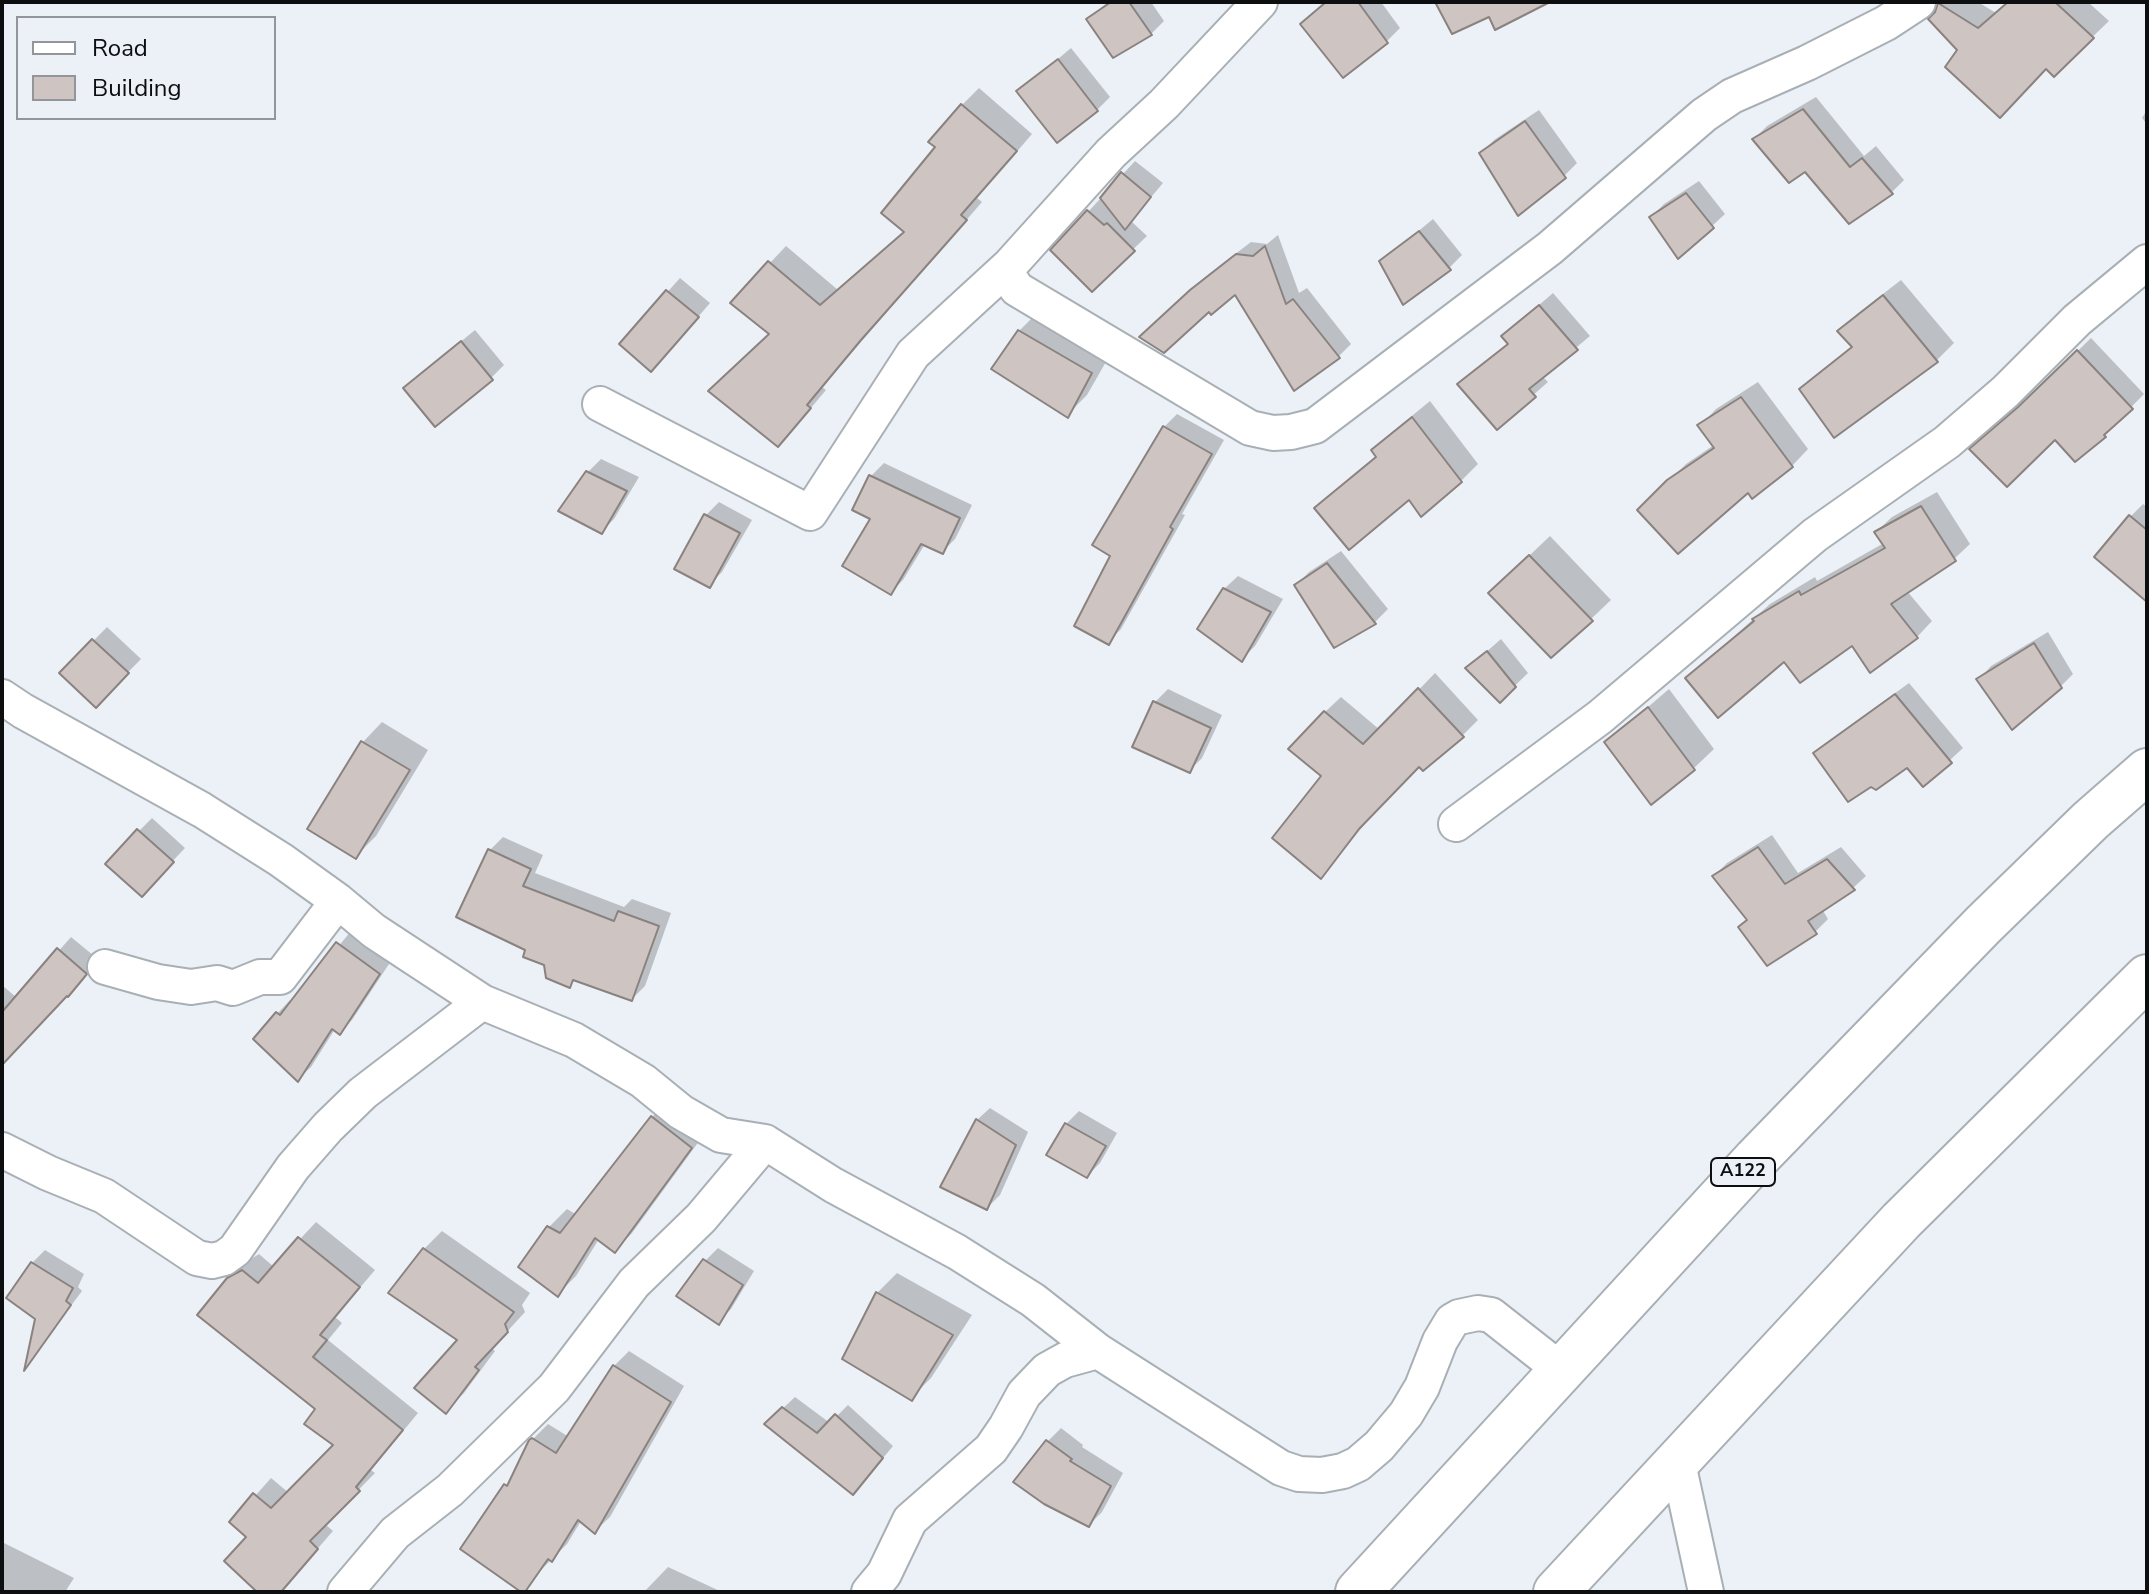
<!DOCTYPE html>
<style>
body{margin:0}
#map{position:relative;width:2149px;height:1594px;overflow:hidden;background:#ebf1f7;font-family:"Nunito Sans",sans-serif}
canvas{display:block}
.frame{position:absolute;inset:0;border:4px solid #0c0e10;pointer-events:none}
.legend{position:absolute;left:16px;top:16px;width:260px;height:104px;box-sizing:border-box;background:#ebf1f7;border:2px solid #92969b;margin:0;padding:10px 14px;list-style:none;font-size:24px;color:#0c0e10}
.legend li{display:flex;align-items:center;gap:16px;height:40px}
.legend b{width:40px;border:2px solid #92969b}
</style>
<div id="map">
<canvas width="2149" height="1594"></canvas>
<div class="frame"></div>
<ul class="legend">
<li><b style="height:10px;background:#fff"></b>Road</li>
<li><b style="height:22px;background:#cec5c3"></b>Building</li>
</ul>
</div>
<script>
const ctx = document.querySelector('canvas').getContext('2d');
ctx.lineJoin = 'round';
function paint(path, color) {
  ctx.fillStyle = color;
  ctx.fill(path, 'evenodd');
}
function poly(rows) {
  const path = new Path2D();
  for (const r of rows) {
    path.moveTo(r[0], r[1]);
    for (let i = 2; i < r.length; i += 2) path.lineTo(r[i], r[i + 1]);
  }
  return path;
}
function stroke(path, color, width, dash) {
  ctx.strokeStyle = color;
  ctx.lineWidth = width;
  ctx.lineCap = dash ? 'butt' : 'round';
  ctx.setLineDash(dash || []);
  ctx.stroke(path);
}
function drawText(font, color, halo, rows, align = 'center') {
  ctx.font = font + ' "Nunito Sans",sans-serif';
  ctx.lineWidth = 6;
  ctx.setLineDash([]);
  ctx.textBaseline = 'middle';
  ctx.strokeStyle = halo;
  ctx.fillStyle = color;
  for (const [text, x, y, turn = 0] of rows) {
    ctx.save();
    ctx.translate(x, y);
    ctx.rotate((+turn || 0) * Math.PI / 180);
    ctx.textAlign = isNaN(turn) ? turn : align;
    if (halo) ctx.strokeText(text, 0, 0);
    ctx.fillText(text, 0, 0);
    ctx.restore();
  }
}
paint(poly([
 [1108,2,1151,2,1164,21,1151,34,1088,19],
 [1327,2,1381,2,1400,28,1387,41],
 [1942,2,1978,2,1996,13,2009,2,2088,2,2109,21,2054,74,2046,67,1960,50,1939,4],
 [1071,48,1110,97,1097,110,1019,92],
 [979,88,1032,134,977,198,982,202,822,387,826,390,794,428,771,334,770,263,786,246,838,290,905,230,938,147,962,105],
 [1816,97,1864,156,1876,146,1904,180,1891,193,1806,170,1754,139,1767,126],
 [1539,110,1577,163,1564,176,1481,153,1494,140],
 [2147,110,2147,124,2142,118],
 [1135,161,1163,183,1131,221,1147,236,1092,289,1088,212],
 [1699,181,1725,214,1712,226,1651,217,1664,204],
 [1433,219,1462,255,1449,268,1381,262],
 [1278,235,1299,293,1307,288,1351,344,1338,357,1235,292,1209,310,1154,324,1205,277,1251,242,1267,244],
 [680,278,710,303,664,357,621,344],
 [1901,280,1954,343,1937,360,1835,435,1802,389,1853,345,1840,331,1857,314],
 [1553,293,1590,336,1542,376,1548,382,1497,427,1473,372,1510,343,1503,336],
 [1039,311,1111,353,1087,395,1067,415,1019,331],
 [475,330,504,365,491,378,419,376],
 [2091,338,2144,394,2104,435,2076,459,2034,394],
 [1758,382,1808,449,1792,466,1748,490,1640,510,1686,464,1714,445,1700,426,1716,409],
 [1430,401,1478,464,1461,481,1409,498,1317,508,1377,455,1373,450,1391,433],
 [1177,414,1224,440,1182,514,1185,515,1121,629,1108,642,1113,555,1164,427],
 [601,459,639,477,614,519,601,532,588,472],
 [884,463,972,505,955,539,942,552,925,544,903,580,890,593,873,518,871,476],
 [1937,492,1970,544,1954,559,1907,591,1932,621,1917,637,1852,643,1688,678,1770,604,1815,577,1817,581,1884,543,1876,532,1892,517],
 [719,502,752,520,722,572,709,585,706,515],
 [2143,504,2147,507,2147,599,2130,517],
 [1550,536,1611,600,1591,619,1511,573],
 [1341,551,1388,609,1375,622,1335,646,1296,585,1309,572],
 [1238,576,1283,599,1255,646,1242,659,1224,589],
 [107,627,141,659,96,705,62,673],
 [2048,632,2073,674,2060,687,1979,679,1991,666],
 [1501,639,1528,673,1500,700,1468,668],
 [1435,673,1478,720,1462,736,1419,764,1375,811,1336,860,1321,876,1325,712,1341,697,1380,730],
 [1909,683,1963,748,1923,785,1907,765,1816,754,1829,741],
 [1168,689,1222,715,1202,758,1189,771,1155,702],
 [1669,689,1714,749,1694,768,1651,802,1607,742],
 [382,722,428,750,376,836,356,856,310,829,363,742],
 [152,818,185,848,154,881,139,831],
 [1772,835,1798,873,1841,847,1866,876,1853,888,1822,909,1828,919,1815,932,1748,919,1714,876,1727,863],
 [503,837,543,855,535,873,624,907,632,899,671,913,645,986,632,999,576,979,570,985,528,949,458,916,490,850],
 [351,931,391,961,352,1020,339,1032,335,1029,311,1067,298,1079,277,1014,290,1000,293,1002],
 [71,937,99,960,81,981,2,1063,2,985,17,998],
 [670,1099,708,1129,632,1233,615,1251,599,1239,576,1276,558,1294,549,1227,567,1209,577,1215,652,1117],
 [990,1108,1028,1132,1000,1195,987,1208,977,1120],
 [1079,1111,1117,1133,1100,1163,1087,1176,1066,1124],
 [316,1222,375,1270,335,1317,342,1323,328,1340,418,1413,371,1470,375,1473,325,1524,333,1531,286,1585,279,1592,260,1592,249,1537,232,1522,271,1478,289,1493,336,1445,318,1409,229,1279,246,1262,259,1254,274,1267],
 [442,1231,530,1293,522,1305,525,1312,492,1348,495,1351,464,1393,446,1411,460,1340,424,1249],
 [718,1248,754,1271,731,1309,718,1322,705,1261],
 [45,1250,84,1274,78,1287,82,1291,27,1365,37,1318,32,1263],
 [897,1273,972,1315,931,1378,911,1398,877,1293],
 [629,1351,684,1386,610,1517,595,1531,581,1521,567,1544,531,1580,462,1548,514,1477,531,1441,548,1424,569,1437,614,1366],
 [795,1397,830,1423,848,1405,893,1446,864,1481,778,1413],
 [1061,1428,1083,1445,1082,1447,1123,1473,1102,1512,1089,1525,1048,1441],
 [2,1542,74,1578,65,1592,2,1592],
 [668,1567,722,1592,644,1592]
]), '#0003');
const building = poly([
 [1111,2,1129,2,1152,35,1113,58,1086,19,1111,2],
 [1326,2,1358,2,1388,43,1343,78,1300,24,1326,2],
 [1435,2,1550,2,1495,30,1489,17,1452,34,1435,2],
 [2008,2,2055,2,2094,38,2054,77,2046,69,2000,118,1945,67,1957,50,1928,19,1935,12,1938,3,1978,28,2008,2],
 [1058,59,1098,111,1057,143,1016,91,1058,59],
 [961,104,1017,151,961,215,967,220,861,340,807,405,811,408,778,447,708,391,769,334,730,303,768,261,820,305,904,232,881,213,935,147,928,142,961,104],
 [1803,109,1850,167,1862,158,1893,194,1849,224,1805,172,1789,183,1752,139,1803,109],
 [1525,121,1566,178,1518,216,1479,153,1525,121],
 [1121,172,1151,197,1125,230,1100,198,1121,172],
 [1686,193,1714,228,1678,259,1649,217,1686,193],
 [1087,210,1104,225,1107,223,1135,251,1092,292,1050,250,1087,210],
 [1419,231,1451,270,1403,305,1379,261,1419,231],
 [1265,246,1286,304,1293,299,1340,358,1294,391,1235,295,1211,315,1209,312,1164,353,1139,337,1190,290,1236,254,1253,256,1265,246],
 [666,290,699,317,651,372,619,344,666,290],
 [1883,295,1938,362,1834,438,1799,389,1852,347,1837,331,1883,295],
 [1539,305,1578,350,1529,389,1536,397,1497,430,1457,384,1508,344,1501,336,1539,305],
 [1018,330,1092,373,1068,418,991,369,1018,330],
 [461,341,493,380,435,427,403,388,461,341],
 [2077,350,2133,409,2104,435,2106,437,2075,462,2055,440,2007,487,1969,449,2018,407,2077,350],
 [1741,397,1793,467,1752,499,1748,493,1678,554,1637,510,1667,480,1714,448,1697,425,1741,397],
 [1412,417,1462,482,1421,517,1409,500,1349,550,1314,508,1376,457,1371,450,1412,417],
 [1163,426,1212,454,1170,527,1173,529,1109,645,1074,626,1110,556,1092,545,1163,426],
 [586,471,627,491,602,534,558,511,586,471],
 [869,475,960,518,943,554,921,544,891,595,842,566,870,519,852,510,869,475],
 [1921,506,1956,561,1891,604,1918,638,1870,673,1852,646,1800,683,1784,662,1718,718,1685,678,1754,621,1752,619,1799,591,1801,595,1885,548,1874,532,1921,506],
 [704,514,740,533,710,588,674,569,704,514],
 [2129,515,2147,530,2147,602,2094,557,2129,515],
 [1529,555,1593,621,1551,658,1488,593,1529,555],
 [1327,563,1376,624,1334,648,1294,585,1327,563],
 [1223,588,1271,612,1242,662,1197,629,1223,588],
 [92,639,129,673,96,708,59,673,92,639],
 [2034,643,2062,688,2012,730,1976,679,2034,643],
 [1487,651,1516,687,1500,703,1465,668,1487,651],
 [1418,688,1464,737,1423,771,1419,767,1359,829,1321,879,1272,838,1321,776,1288,749,1324,711,1363,744,1418,688],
 [1895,694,1952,763,1923,787,1907,768,1876,790,1871,787,1848,802,1813,753,1895,694],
 [1153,701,1211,728,1190,773,1132,747,1153,701],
 [1648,707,1695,770,1651,805,1604,742,1648,707],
 [361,741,410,770,356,859,307,829,361,741],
 [137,829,174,862,142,897,105,864,137,829],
 [1758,847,1785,884,1827,859,1855,890,1808,921,1817,934,1767,966,1738,927,1747,920,1712,876,1758,847],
 [488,849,531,869,523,886,614,921,618,911,659,926,632,1001,573,980,570,988,546,978,544,965,523,957,525,950,456,917,488,849],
 [336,942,380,974,340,1035,332,1029,298,1082,253,1039,276,1012,280,1015,336,942],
 [57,948,87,974,68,997,67,996,2,1065,2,1012,57,948],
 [651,1116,692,1148,615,1253,595,1238,558,1297,518,1267,547,1226,560,1233,651,1116],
 [976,1119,1016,1145,987,1210,940,1187,976,1119],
 [1065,1123,1106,1146,1087,1178,1046,1155,1065,1123],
 [298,1237,360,1287,320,1335,327,1340,313,1357,403,1430,356,1487,360,1491,310,1541,318,1549,281,1592,257,1592,224,1561,246,1537,229,1522,253,1493,271,1508,333,1445,304,1424,315,1409,197,1315,227,1278,242,1270,258,1283,298,1237],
 [423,1248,514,1312,505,1324,508,1332,475,1367,479,1370,446,1414,414,1388,457,1340,388,1293,423,1248],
 [703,1259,743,1285,719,1325,676,1296,703,1259],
 [31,1262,73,1288,66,1301,71,1305,24,1371,35,1319,6,1298,31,1262],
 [876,1292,953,1335,912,1401,842,1359,876,1292],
 [613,1365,671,1402,595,1534,578,1520,552,1562,548,1559,525,1592,521,1592,460,1549,504,1484,507,1486,529,1440,532,1438,556,1453,613,1365],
 [782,1407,817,1433,835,1414,883,1458,853,1495,764,1424,782,1407],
 [1046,1440,1072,1459,1070,1461,1111,1486,1089,1527,1044,1504,1013,1482,1046,1440]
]);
paint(building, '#cec5c3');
stroke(building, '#8a827f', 2);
const street = poly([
 [1010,265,1009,277,1017,289,1250,428,1273,433,1291,432,1315,426,1550,248,1704,115,1732,96,1807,63,1886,23,1918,2],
 [600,404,810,513,913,354,1010,265,1111,153,1164,104,1260,2],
 [2,697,23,711,202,810,281,860,338,901,374,931,482,1002,574,1040,643,1081,681,1112,721,1135,765,1142,833,1185,957,1252,1033,1300,1098,1351,1281,1468,1299,1474,1322,1475,1343,1471,1358,1464,1379,1446,1406,1414,1422,1387,1440,1341,1452,1321,1459,1317,1478,1313,1491,1315,1561,1370],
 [1456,824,1600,717,1815,535,1947,442,2005,392,2077,320,2147,262],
 [105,967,158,982,191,987,217,983,233,988,260,977,280,977,338,901],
 [2,1150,48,1173,104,1196,197,1258,212,1261,224,1258,235,1250,293,1167,328,1127,363,1093,482,1002],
 [1678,1463,1706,1592],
 [345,1592,395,1533,450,1490,554,1388,634,1283,701,1218,765,1142],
 [869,1592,884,1574,910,1520,991,1449,1006,1427,1024,1394,1047,1370,1065,1360,1098,1351]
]);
const highway = poly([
 [1358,1592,1756,1159,1983,925,2091,820,2147,771],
 [1556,1592,1901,1221,2147,977]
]);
stroke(street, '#a9b0b5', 38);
stroke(highway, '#a9b0b5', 48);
stroke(street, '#fff', 34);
stroke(highway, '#fff', 44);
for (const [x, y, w] of [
 [1743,1172,64]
]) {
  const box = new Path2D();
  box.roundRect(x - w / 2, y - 14, w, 28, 6);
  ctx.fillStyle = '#ebf1f7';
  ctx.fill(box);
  stroke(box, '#0c0e10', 2);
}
drawText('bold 18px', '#0c0e10', null, [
 ["A122",1743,1172]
]);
</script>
